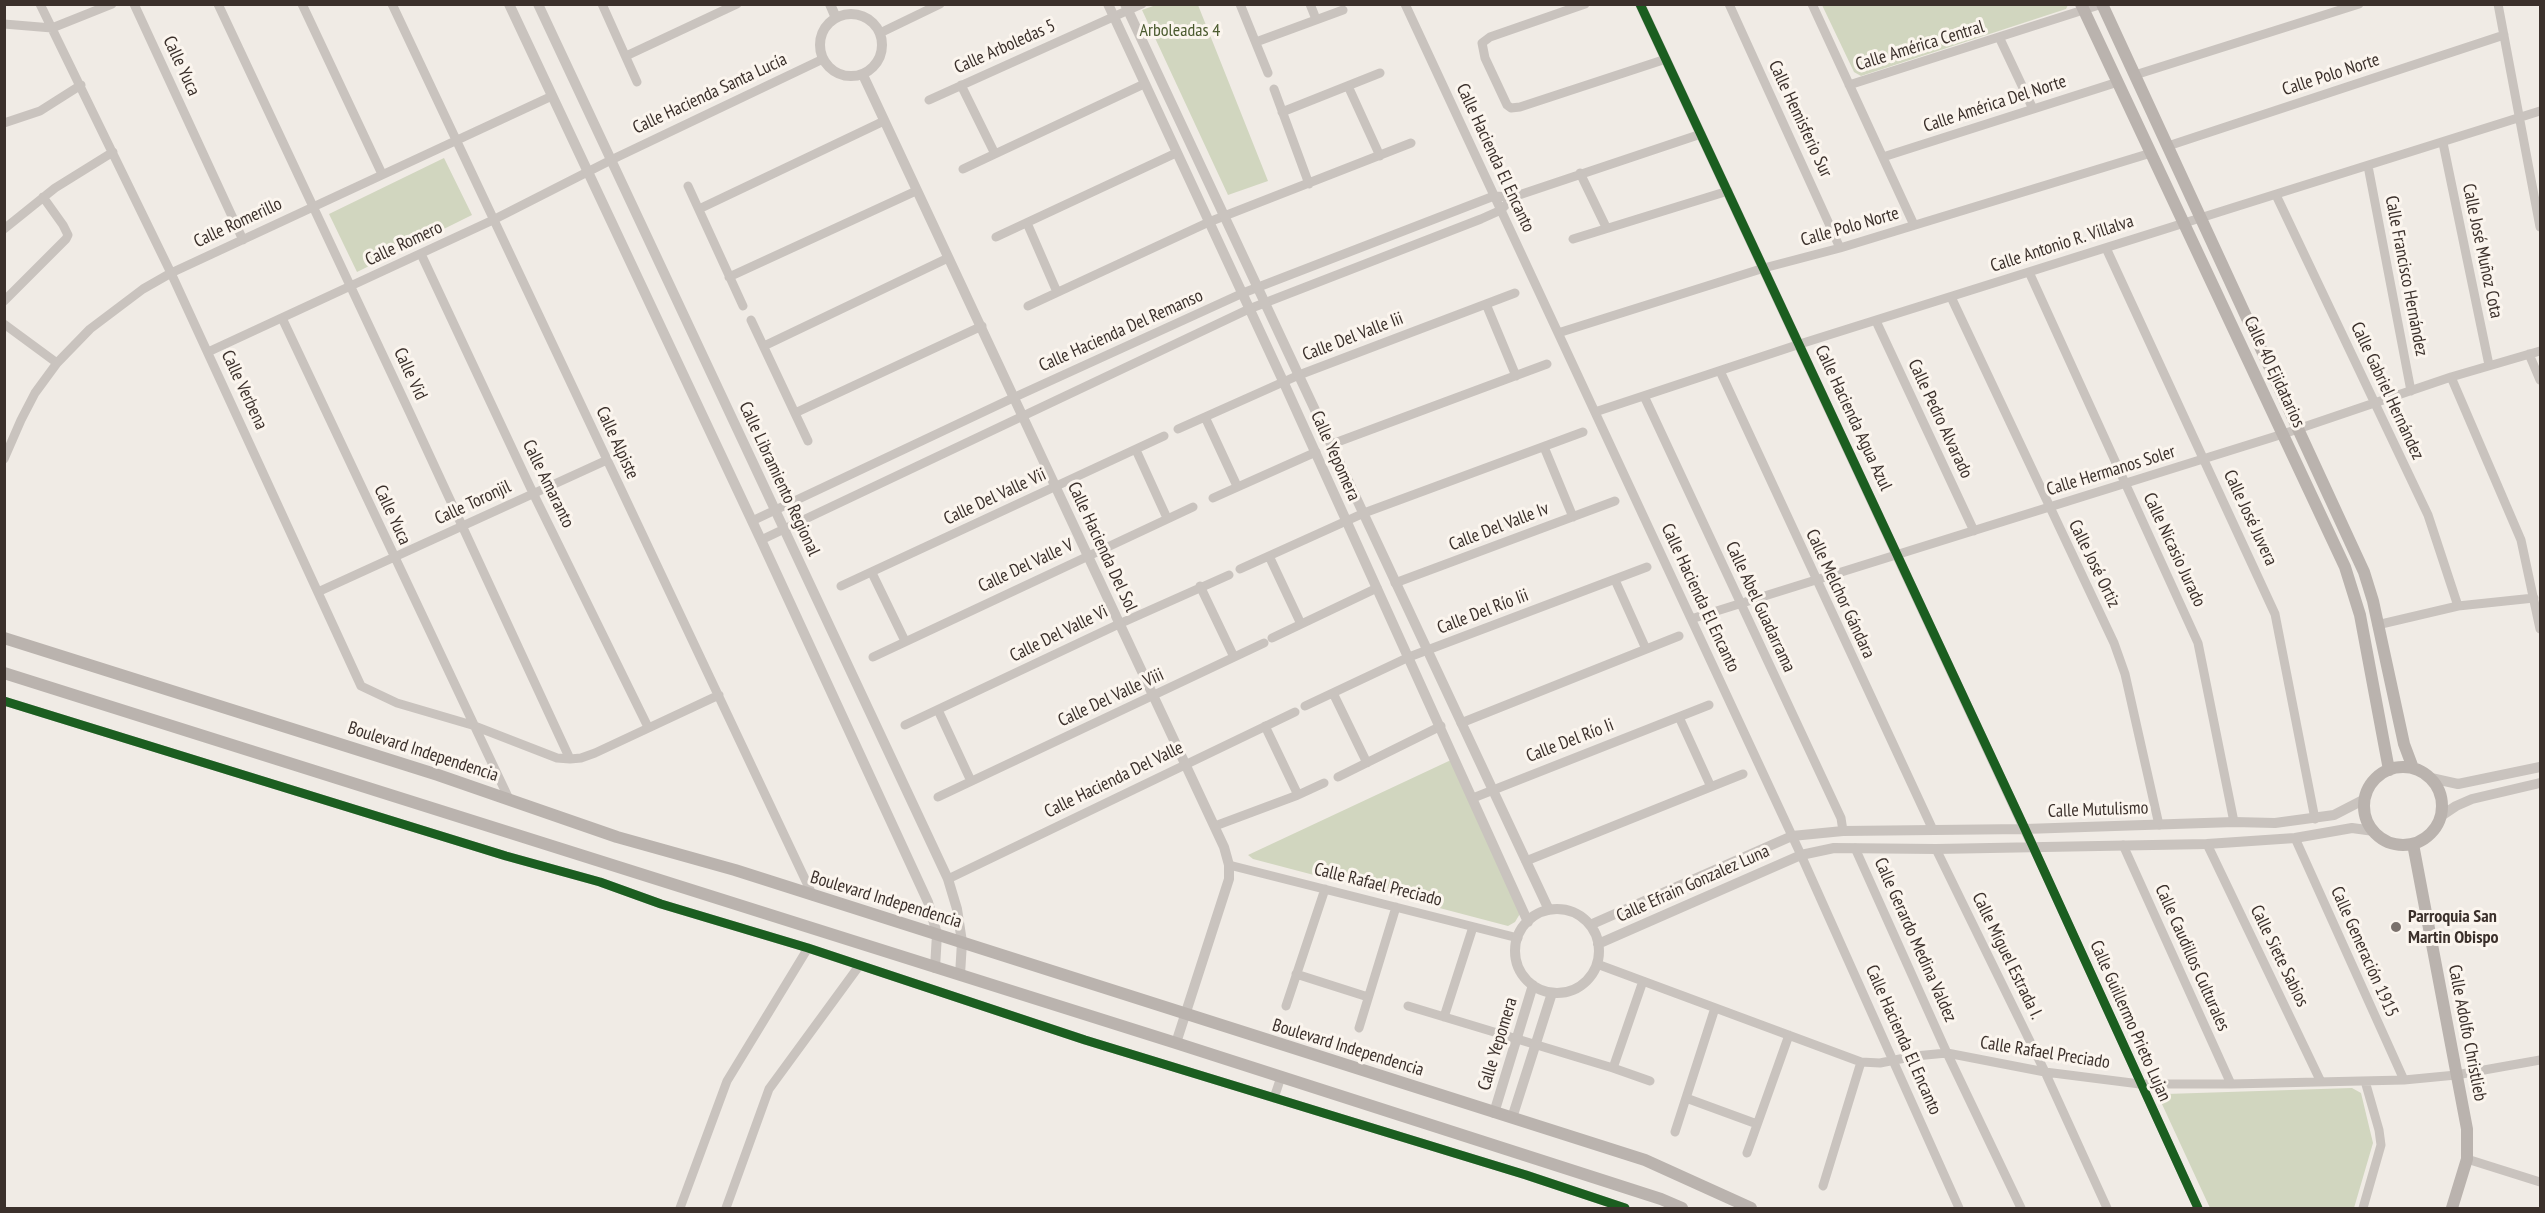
<!DOCTYPE html>
<meta charset="utf-8">
<style>
body{margin:0}
#map{position:relative;width:2545px;height:1213px;overflow:hidden;background:#f0ebe5;font-family:"PT Sans Narrow",sans-serif}
canvas{display:block}
.frame{position:absolute;inset:0;border:6px solid #3b302b;pointer-events:none}
</style>
<div id="map">
<canvas width="2545" height="1213"></canvas>
<div class="frame"></div>
</div>
<script>
const ctx = document.querySelector('canvas').getContext('2d');
ctx.lineJoin = 'round';
function paint(path, color) {
  ctx.fillStyle = color;
  ctx.fill(path, 'evenodd');
}
function poly(rows) {
  const path = new Path2D();
  for (const r of rows) {
    if (r.length === 3) {
      path.moveTo(r[0] + r[2], r[1]);
      path.arc(r[0], r[1], r[2], 0, 2 * Math.PI);
      continue;
    }
    path.moveTo(r[0], r[1]);
    for (let i = 2; i < r.length; i += 2) path.lineTo(r[i], r[i + 1]);
  }
  return path;
}
function stroke(path, color, width, dash) {
  ctx.strokeStyle = color;
  ctx.lineWidth = width;
  ctx.lineCap = dash ? 'butt' : 'round';
  ctx.setLineDash(dash || []);
  ctx.stroke(path);
}
function drawText(font, color, halo, rows, align = 'center') {
  ctx.font = font + ' "PT Sans Narrow",sans-serif';
  ctx.lineWidth = 6;
  ctx.setLineDash([]);
  ctx.textBaseline = 'middle';
  ctx.strokeStyle = halo;
  ctx.fillStyle = color;
  for (const [text, x, y, turn = 0] of rows) {
    ctx.save();
    ctx.translate(x, y);
    ctx.rotate((+turn || 0) * Math.PI / 180);
    ctx.textAlign = isNaN(turn) ? turn : align;
    if (halo) ctx.strokeText(text, 0, 0);
    ctx.fillText(text, 0, 0);
    ctx.restore();
  }
}
paint(poly([
 [1156,5,1198,5,1268,181,1228,195,1142,10],
 [1822,5,2068,5,2066,9,1861,76,1854,72],
 [444,158,472,215,357,272,329,214],
 [1451,760,1521,912,1515,922,1508,926,1253,859,1248,855],
 [2352,1088,2361,1093,2373,1143,2354,1208,2210,1208,2161,1102,2166,1094]
]), '#d1d6bf');
stroke(poly([
 [40,4,171,273,361,686,397,703,472,725,557,758,570,759,581,758,595,753,719,695],
 [134,4,243,240],
 [218,4,409,411,570,759],
 [302,4,382,174],
 [392,4,813,896],
 [602,4,637,82],
 [1240,4,1268,73],
 [1310,4,1316,19],
 [1405,4,1801,855,1959,1208],
 [1585,4,1490,37,1482,43,1485,58,1507,105,1511,108,1520,107,1666,59],
 [1729,4,1840,248],
 [1812,4,1914,225],
 [2498,4,2540,227],
 [4,24,52,28,112,4],
 [880,33,940,4],
 [2000,39,2033,109],
 [1256,42,1343,10],
 [626,56,737,4],
 [2135,75,2359,4],
 [961,85,995,154],
 [1849,85,2102,4],
 [1348,86,1380,156],
 [1274,89,1309,184],
 [929,100,1142,4],
 [1282,112,1380,73],
 [4,123,40,111,81,85],
 [2443,143,2489,365],
 [2168,146,2504,35],
 [1883,157,2118,82],
 [2368,166,2411,391],
 [963,169,1144,84],
 [1580,173,1606,227],
 [688,186,743,306],
 [2276,195,2428,515,2458,606],
 [699,209,884,121],
 [1027,223,1057,292],
 [4,229,55,188,113,152],
 [996,237,1176,153],
 [1573,239,1728,191],
 [2106,248,2275,614,2315,819],
 [421,254,533,493,648,727],
 [2029,272,2198,643,2234,822],
 [729,277,916,191],
 [1951,297,2114,643,2125,674,2159,825],
 [4,301,66,239,68,235,63,225,43,197],
 [1486,304,1516,376],
 [1028,306,1209,222,1411,143],
 [282,318,509,799],
 [751,320,808,441],
 [1876,321,1974,531],
 [4,324,57,363],
 [1558,333,1764,268,1840,248,2151,153],
 [764,346,948,258],
 [208,352,493,220,611,160,823,59],
 [2529,354,2540,380],
 [1720,371,1933,830],
 [2451,377,2521,540,2540,629],
 [1644,396,1841,818,1843,831],
 [1595,412,1800,344,2540,111],
 [795,413,982,326],
 [1205,417,1237,486],
 [1178,429,1299,375,1515,293],
 [1332,444,1547,364],
 [1544,447,1573,517],
 [1136,450,1167,518],
 [4,459,21,420,35,393,57,363,90,329,143,289,171,273,552,96],
 [1213,498,1316,452],
 [752,521,1015,397,1243,293,1494,196,1513,197,1701,134],
 [761,540,1249,309,1481,219,1501,210,1513,197],
 [1269,556,1301,624],
 [1240,569,1364,513,1583,432],
 [872,573,905,641],
 [1615,580,1646,649],
 [1395,583,1615,501],
 [841,586,1164,436],
 [1200,586,1234,657],
 [320,591,607,460],
 [1691,619,2283,434,2451,377,2540,351],
 [2377,625,2458,606,2534,598],
 [1272,638,1377,588],
 [873,657,1193,507],
 [1333,693,1367,763],
 [4,701,506,856,600,882,661,904,808,948,1085,1040,1526,1175,1625,1208],
 [1305,706,1409,657,1647,567],
 [938,710,971,781],
 [1679,717,1711,787],
 [1461,723,1679,636],
 [905,725,1119,624,1229,575],
 [1265,726,1298,795],
 [1338,777,1441,726],
 [938,797,1264,643],
 [1473,798,1709,705],
 [1215,826,1298,795,1324,783],
 [2295,838,2404,1080],
 [2207,844,2321,1082],
 [2123,845,2231,1084],
 [2033,847,2198,1208],
 [1855,848,1947,1053,2021,1208],
 [1936,849,2045,1072,2107,1208],
 [1526,861,1743,774],
 [1229,865,1518,938],
 [948,879,1295,712],
 [1597,964,1861,1062,1880,1063,1915,1056,1947,1053,2045,1072,2140,1084,2231,1084,2404,1080,2456,1075,2540,1060],
 [1296,974,1368,997],
 [1286,1006,1325,889],
 [1408,1006,1613,1068,1650,1081],
 [1444,1017,1473,927],
 [1359,1028,1396,907],
 [1613,1068,1643,981],
 [1274,1098,1281,1077],
 [1686,1098,1757,1124],
 [1675,1132,1715,1008],
 [1747,1153,1789,1035],
 [2467,1159,2540,1182],
 [1823,1186,1861,1062],
 [680,1208,727,1081,808,948],
 [726,1208,769,1089,859,966],
 [2363,1208,2381,1145,2379,1130,2365,1081]
]), '#c9c3be', 9);
stroke(poly([
 [509,4,761,540,928,902,937,934,935,968],
 [538,4,948,879,957,909,962,942,960,975],
 [830,4,836,18],
 [1108,4,1283,381,1528,922],
 [1125,4,1549,910],
 [1640,4,2033,847],
 [851,45,31],
 [863,75,1224,847,1229,865,1229,879,1176,1043],
 [2431,778,2458,784,2540,767],
 [2441,816,2456,806,2472,799,2540,783],
 [1557,951,42],
 [1590,925,1792,836,1843,831,2025,829,2234,822,2275,823,2334,815,2365,799],
 [1598,944,1801,855,1834,848,1936,849,2207,844,2295,838,2352,828,2374,831],
 [1494,1113,1533,985],
 [1512,1118,1552,993]
]), '#c9c3be', 10);
stroke(poly([
 [2081,4,2345,567,2360,615,2389,770],
 [2102,4,2364,572,2373,601,2404,744,2413,768],
 [4,638,438,775,617,837,735,870,1645,1160,1751,1208],
 [4,673,1176,1043,1661,1199,1682,1208],
 [2403,806,39],
 [2413,844,2467,1129,2467,1159,2452,1208]
]), '#bab3ae', 12);
stroke(poly([
 [1640,4,2025,829,2198,1208],
 [4,701,506,856,600,882,661,904,808,948,1085,1040,1526,1175,1625,1208]
]), '#1b5e20', 9);
for (const [x, y, r, color] of [
 [2396,927,6,"#7a716c"]
]) {
  const dot = new Path2D();
  dot.arc(x, y, r, 0, 2 * Math.PI);
  ctx.fillStyle = color;
  ctx.fill(dot);
  stroke(dot, '#fbf5ee', 2);
}
drawText('18px', '#4a5a2e', '#fbf5ee', [
 ["Arboleadas 4",1180,31]
]);
drawText('18px', '#3b302b', '#fbf5ee', [
 ["Calle América Central",1920,46,-17],
 ["Calle Arboledas 5",1005,47,-24],
 ["Calle Yuca",181,66,65],
 ["Calle Polo Norte",2331,75,-18],
 ["Calle Hacienda Santa Lucía",710,94,-25],
 ["Calle América Del Norte",1995,104,-18],
 ["Calle Hemisferio Sur",1800,119,65],
 ["Calle Hacienda El Encanto",1495,158,65],
 ["Calle Romerillo",238,223,-25],
 ["Calle Polo Norte",1850,227,-16],
 ["Calle Romero",404,244,-25],
 ["Calle Antonio R. Villalva",2062,244,-18],
 ["Calle José Muñoz Cota",2482,251,78],
 ["Calle Francisco Hernández",2406,276,79],
 ["Calle Hacienda Del Remanso",1121,331,-24],
 ["Calle Del Valle Iii",1353,337,-21],
 ["Calle 40 Ejidatarios",2274,372,65],
 ["Calle Vid",410,374,65],
 ["Calle Verbena",244,390,65],
 ["Calle Gabriel Hernández",2387,391,65],
 ["Calle Hacienda Agua Azul",1853,418,65],
 ["Calle Pedro Alvarado",1940,419,65],
 ["Calle Alpiste",617,443,65],
 ["Calle Yepomera",1335,456,66],
 ["Calle Hermanos Soler",2111,471,-17],
 ["Calle Libramiento Regional",779,479,65],
 ["Calle Amaranto",548,484,64],
 ["Calle Del Valle Vii",995,497,-25],
 ["Calle Toronjil",473,503,-25],
 ["Calle Yuca",392,515,65],
 ["Calle José Juvera",2250,518,65],
 ["Calle Del Valle Iv",1499,527,-21],
 ["Calle Hacienda Del Sol",1102,547,65],
 ["Calle Nicasio Jurado",2174,550,65],
 ["Calle José Ortiz",2094,564,64],
 ["Calle Del Valle V",1026,566,-25],
 ["Calle Melchor Gándara",1840,594,65],
 ["Calle Hacienda El Encanto",1700,598,65],
 ["Calle Abel Guadarrama",1760,607,65],
 ["Calle Del Río Iii",1483,612,-21],
 ["Calle Del Valle Vi",1059,634,-26],
 ["Calle Del Valle Viii",1111,698,-25],
 ["Calle Del Río Ii",1570,741,-21],
 ["Boulevard Independencia",423,752,18],
 ["Calle Hacienda Del Valle",1114,780,-26],
 ["Calle Mutulismo",2098,810,-2],
 ["Calle Efrain Gonzalez Luna",1693,884,-24],
 ["Calle Rafael Preciado",1378,885,14],
 ["Boulevard Independencia",886,900,17],
 ["Calle Gerardo Medina Valdez",1915,940,66],
 ["Calle Generación 1915",2364,952,66],
 ["Calle Miguel Estrada I.",2007,956,64],
 ["Calle Siete Sabios",2279,956,64],
 ["Calle Caudillos Culturales",2192,958,66],
 ["Calle Guillermo Prieto Lujan",2130,1021,66],
 ["Calle Adolfo Christlieb",2467,1033,79],
 ["Calle Hacienda El Encanto",1903,1040,66],
 ["Calle Yepomera",1498,1044,-73],
 ["Boulevard Independencia",1348,1048,17],
 ["Calle Rafael Preciado",2045,1053,9]
]);
drawText('bold 18px', '#3b302b', '#fbf5ee', [
 ["Parroquia San",2408,917],
 ["Martin Obispo",2408,938]
], 'left');
</script>
